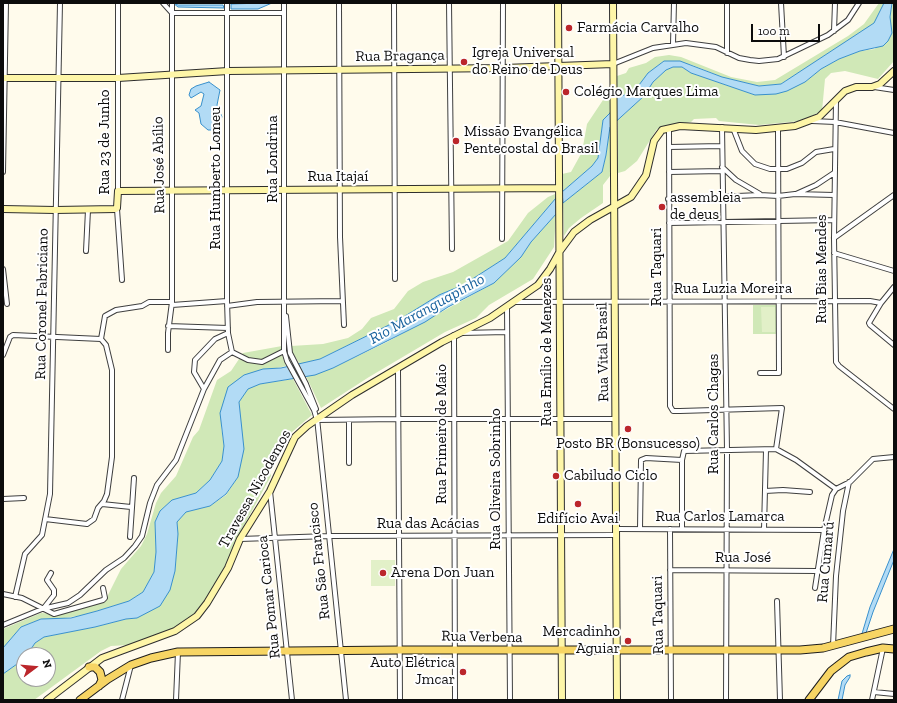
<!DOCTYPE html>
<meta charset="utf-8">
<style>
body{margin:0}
#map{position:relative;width:897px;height:703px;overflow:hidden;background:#fffbec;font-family:"Zilla Slab",serif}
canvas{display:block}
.frame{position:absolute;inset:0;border:4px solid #0c0c0c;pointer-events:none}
.north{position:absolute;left:16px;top:647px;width:40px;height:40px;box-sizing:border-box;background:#fff;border:1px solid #9e9e9e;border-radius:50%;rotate:74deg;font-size:11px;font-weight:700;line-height:16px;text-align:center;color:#0c0c0c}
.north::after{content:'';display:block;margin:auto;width:14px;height:18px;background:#bb262b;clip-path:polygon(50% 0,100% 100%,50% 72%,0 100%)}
.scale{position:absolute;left:751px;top:24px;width:69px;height:18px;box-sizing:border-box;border:2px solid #0c0c0c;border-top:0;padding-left:5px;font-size:12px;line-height:14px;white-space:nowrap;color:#0c0c0c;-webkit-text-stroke:3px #fff;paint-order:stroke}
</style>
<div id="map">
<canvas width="897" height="703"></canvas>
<div class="frame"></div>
<div class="north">N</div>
<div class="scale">100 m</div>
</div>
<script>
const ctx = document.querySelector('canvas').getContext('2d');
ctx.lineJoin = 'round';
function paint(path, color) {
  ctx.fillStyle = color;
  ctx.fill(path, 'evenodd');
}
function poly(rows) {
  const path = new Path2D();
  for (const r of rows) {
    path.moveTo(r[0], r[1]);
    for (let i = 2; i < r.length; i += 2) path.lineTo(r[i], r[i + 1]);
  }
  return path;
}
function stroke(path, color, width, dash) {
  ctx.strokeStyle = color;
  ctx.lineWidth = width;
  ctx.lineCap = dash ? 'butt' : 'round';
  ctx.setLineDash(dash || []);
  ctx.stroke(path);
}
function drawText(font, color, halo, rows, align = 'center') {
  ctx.font = font + ' "Zilla Slab",serif';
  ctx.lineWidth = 4;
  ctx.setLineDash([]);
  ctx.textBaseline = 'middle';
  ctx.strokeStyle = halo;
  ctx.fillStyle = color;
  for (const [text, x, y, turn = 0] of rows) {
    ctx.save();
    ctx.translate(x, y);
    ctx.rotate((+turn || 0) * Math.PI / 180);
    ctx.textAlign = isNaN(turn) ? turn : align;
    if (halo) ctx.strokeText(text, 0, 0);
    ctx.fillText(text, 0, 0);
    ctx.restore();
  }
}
paint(poly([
 [879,3,884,3,875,23,781,84,759,86,722,77,692,65,664,61,648,73,636,89,629,94,617,97,617,76,626,73,629,68,646,63,655,57,669,55,681,57,731,77,757,82,775,80,848,36,864,24],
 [892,3,894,3,894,61,878,79,845,71,831,73,825,79,822,111,801,121,759,125,719,121,716,118,694,119,691,122,657,129,637,161,625,171,618,173,618,120,644,96,653,82,666,70,673,67,682,67,691,73,755,95,805,82,821,69,839,59,860,51,875,49,890,17],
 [605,88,611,88,610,113,603,120,598,158,592,166,562,192,562,174,571,172,582,152,587,124,605,97],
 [610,127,610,176,603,185,603,203,581,218,569,228,564,236,563,203,602,172,606,155],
 [555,194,556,198,505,258,463,285,439,295,397,321,320,359,300,364,292,352,291,346,323,344,348,338,362,329,371,318,394,309,408,291,423,282,453,272,508,241,528,213,548,197],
 [556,214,554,247,533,279,489,305,476,318,445,332,369,377,321,408,306,376,333,368,387,342,494,283,521,257,531,242],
 [753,305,777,305,778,334,753,334],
 [282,346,281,353,286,366,244,375,221,426,224,446,222,461,210,480,196,493,172,500,160,511,155,522,156,552,154,572,143,592,129,601,84,615,58,619,41,619,21,627,3,648,3,629,41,613,59,614,105,601,121,569,141,546,147,534,156,503,161,493,176,476,193,437,199,430,217,380,231,371,243,353],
 [293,379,312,415,292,432,280,453,276,455,271,469,271,476,236,540,225,569,205,602,195,613,174,629,128,645,111,646,101,651,34,700,3,700,3,674,24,659,24,679,48,679,48,655,27,655,35,643,44,637,95,627,126,619,137,618,175,571,178,534,177,522,186,512,210,506,226,495,238,477,241,425,239,402,248,388,260,384]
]), '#d0e8b7');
paint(poly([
 [761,307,775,307,775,332,762,332],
 [371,560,395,560,395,586,371,586]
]), '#e2f0c8');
const water = poly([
 [173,3,178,5,223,5,224,8,178,7,173,3],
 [262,3,272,3,258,9,231,9,231,4,262,3],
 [884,3,892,3,890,17,892,33,888,41,883,46,860,51,839,59,821,69,805,82,787,91,776,94,755,95,691,73,682,67,673,67,666,70,653,82,644,96,610,127,606,155,602,172,563,203,562,192,592,166,598,158,603,120,610,113,617,97,629,94,636,89,648,73,664,61,680,61,722,77,759,86,781,84,874,23,884,3],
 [209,82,220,90,217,105,222,117,213,130,208,130,201,124,199,113,195,110,201,106,204,94,201,92,191,98,189,95,191,89,196,86,209,82],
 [556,198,556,214,531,242,521,257,494,283,448,307,425,322,333,368,315,375,260,384,248,389,239,402,244,449,238,477,226,494,210,506,186,512,177,522,178,534,175,571,170,590,160,606,137,618,126,619,95,627,44,637,35,643,27,655,24,655,24,659,3,674,3,648,21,627,41,619,71,618,97,611,129,601,143,592,154,572,156,552,155,522,160,511,172,500,196,493,210,480,222,461,224,446,220,413,228,387,244,375,263,369,281,368,320,359,397,321,439,295,463,285,505,258,556,198],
 [894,549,894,560,873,612,865,636,861,637,870,607,894,549],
 [850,675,850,677,845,685,842,700,838,700,842,681,847,676,850,675]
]);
paint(water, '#b2dbf5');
stroke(water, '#3990cc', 1);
const street = poly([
 [163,3,172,13,284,13],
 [227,3,227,301,228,333,232,352],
 [284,3,284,351,287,361,314,410,317,420],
 [339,3,340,237,344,325],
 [394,3,395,279],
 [449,3,452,249],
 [727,3,727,53],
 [781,3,784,57],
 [834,31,835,3],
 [673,44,674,3],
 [613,64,653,48,686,43,716,47,739,58,750,60,759,61,778,59,828,35,848,20,859,3],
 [874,87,894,90],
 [836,100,834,238,836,362,839,366,894,409],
 [812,121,835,122,894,133],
 [722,127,727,450,726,700],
 [669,128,670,406,673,411,680,411,782,408,776,449],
 [733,128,742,151,755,164,770,169,787,169,802,163,816,152,834,149],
 [669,147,722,146],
 [722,167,736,180,760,194],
 [3,172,6,3],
 [669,172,722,171],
 [118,191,118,3],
 [796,194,816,185,834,173],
 [668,199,760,195,778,196,795,194,834,195],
 [117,209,122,280],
 [669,223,834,220],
 [834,238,894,195],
 [502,239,503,3],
 [86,251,88,210],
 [834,253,894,271],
 [3,269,7,304],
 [894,287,881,303,869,323,870,325,894,345],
 [514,302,870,301,881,303],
 [172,305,227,301],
 [227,306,257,302,342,301],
 [507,307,510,700],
 [286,316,290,353,306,384,316,409],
 [168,326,228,328],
 [461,333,507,332],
 [454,335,455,700],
 [168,350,168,333,172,302,172,3],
 [3,355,10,337,13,335,101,339],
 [398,369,400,700],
 [760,373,779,373,778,128],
 [204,389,194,372,195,360,215,339,228,333],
 [317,418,346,700],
 [317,420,399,419,616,419],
 [349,463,349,420],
 [270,491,292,700],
 [765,491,783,490,810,492],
 [3,499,24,498],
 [102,504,131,507],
 [45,519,87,524,94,519,98,508,104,501,107,494,112,457,112,370,106,345,101,339,105,316,116,310,142,306,149,302,172,302],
 [616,529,824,530],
 [640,529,641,460,646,458,682,460],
 [670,529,671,700],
 [682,529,682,460,684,451,776,449,796,460,836,489],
 [764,529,766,450],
 [130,537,134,478],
 [240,539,329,536,616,535],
 [670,570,817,571],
 [815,588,824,530,832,495,836,489,850,482,873,459,894,457],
 [3,594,22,598,54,614,103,600,105,598,103,588],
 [15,597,25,554,42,535,50,494,60,3],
 [777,601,780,700],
 [43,609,54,595,54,590,47,580,51,573],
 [3,625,42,609,68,603,80,595,106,570,124,558,135,546,142,536,150,503,157,485,176,460,204,389,220,360,232,352,248,360,262,362,284,351],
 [833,646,836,576,843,511,849,482],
 [874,692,894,694],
 [122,700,131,665],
 [176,700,178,652],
 [872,700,883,648]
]);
const secondary = poly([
 [558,3,562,700],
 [613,3,617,700],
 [3,78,118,78,228,71,504,68,613,64],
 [3,209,55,210,116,209,117,208,118,191,559,188],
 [47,700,102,658,175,631,197,616,207,603,228,568,240,539,270,491,295,437,307,426,352,395,442,342,490,318,538,285,550,269,560,251,574,232,590,220,631,197,646,175,654,141,662,130,680,126,756,130,795,126,819,117,845,91,856,87,872,87,880,84,894,71]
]);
const primary = poly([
 [89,667,95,667,100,672,102,680,99,686],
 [80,700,108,679,131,665,151,658,178,652,399,650,800,650,823,648,894,629],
 [809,700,831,671,849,657,866,652,883,648,894,649]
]);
stroke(street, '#3f3f3f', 6);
stroke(secondary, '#2e2e2e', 8);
stroke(primary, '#1d1d1d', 9);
stroke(street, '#fff', 4);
stroke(secondary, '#fef6a8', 6);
stroke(primary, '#f7d564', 7);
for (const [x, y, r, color] of [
 [569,28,4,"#bb262b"],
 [464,62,4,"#bb262b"],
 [566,92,4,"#bb262b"],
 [456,141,4,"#bb262b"],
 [662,207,4,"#bb262b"],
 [628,429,4,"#bb262b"],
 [556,476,4,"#bb262b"],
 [578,504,4,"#bb262b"],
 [383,573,4,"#bb262b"],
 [628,641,4,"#bb262b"],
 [463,672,4,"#bb262b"]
]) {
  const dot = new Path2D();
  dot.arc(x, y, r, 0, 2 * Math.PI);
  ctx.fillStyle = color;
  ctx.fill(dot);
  stroke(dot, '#fff', 1.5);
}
drawText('15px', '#0c0c0c', '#fff', [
 ["Farmácia Carvalho",577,28],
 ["Igreja Universal",472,53],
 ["do Reino de Deus",472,70],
 ["Colégio Marques Lima",574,92],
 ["Missão Evangélica",464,132],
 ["Pentecostal do Brasil",464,149],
 ["assembleia",670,198],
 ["de deus",670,215],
 ["Posto BR (Bonsucesso)",628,444,"center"],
 ["Cabiludo Ciclo",564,476],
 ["Edifício Avai",578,519,"center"],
 ["Arena Don Juan",391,573],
 ["Mercadinho",620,632,"right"],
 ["Aguiar",620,649,"right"],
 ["Auto Elétrica",455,663,"right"],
 ["Jmcar",455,680,"right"]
], 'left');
drawText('15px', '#0c0c0c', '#fff', [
 ["Rua Bragança",400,56,-1],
 ["Rua 23 de Junho",105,142,-90],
 ["Rua Londrina",273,159,-90],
 ["Rua José Abílio",159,165,-91],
 ["Rua Itajaí",338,177],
 ["Rua Humberto Lomeu",216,178,-90],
 ["Rua Taquari",657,267,-90],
 ["Rua Bias Mendes",822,269,-90],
 ["Rua Luzia Moreira",733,289],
 ["Rua Coronel Fabriciano",42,304,-89],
 ["Rua Emílio de Menezes",547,352,-90],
 ["Rua Vital Brasil",603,352,-91],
 ["Rua Carlos Chagas",714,414,-90],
 ["Rua Primeiro de Maio",442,434,-90],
 ["Rua Oliveira Sobrinho",496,479,-90],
 ["Travessa Nicodemos",255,489,-61],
 ["Rua Carlos Lamarca",720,517],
 ["Rua das Acácias",428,524],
 ["Rua José",743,558],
 ["Rua São Francisco",319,561,-96],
 ["Rua Cumarú",826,562,-85],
 ["Rua Pomar Carioca",269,597,-96],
 ["Rua Taquari",658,615,-91],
 ["Rua Verbena",482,637,1]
]);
drawText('italic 16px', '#17619d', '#fff', [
 ["Rio Maranguapinho",427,309,-29]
]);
</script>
